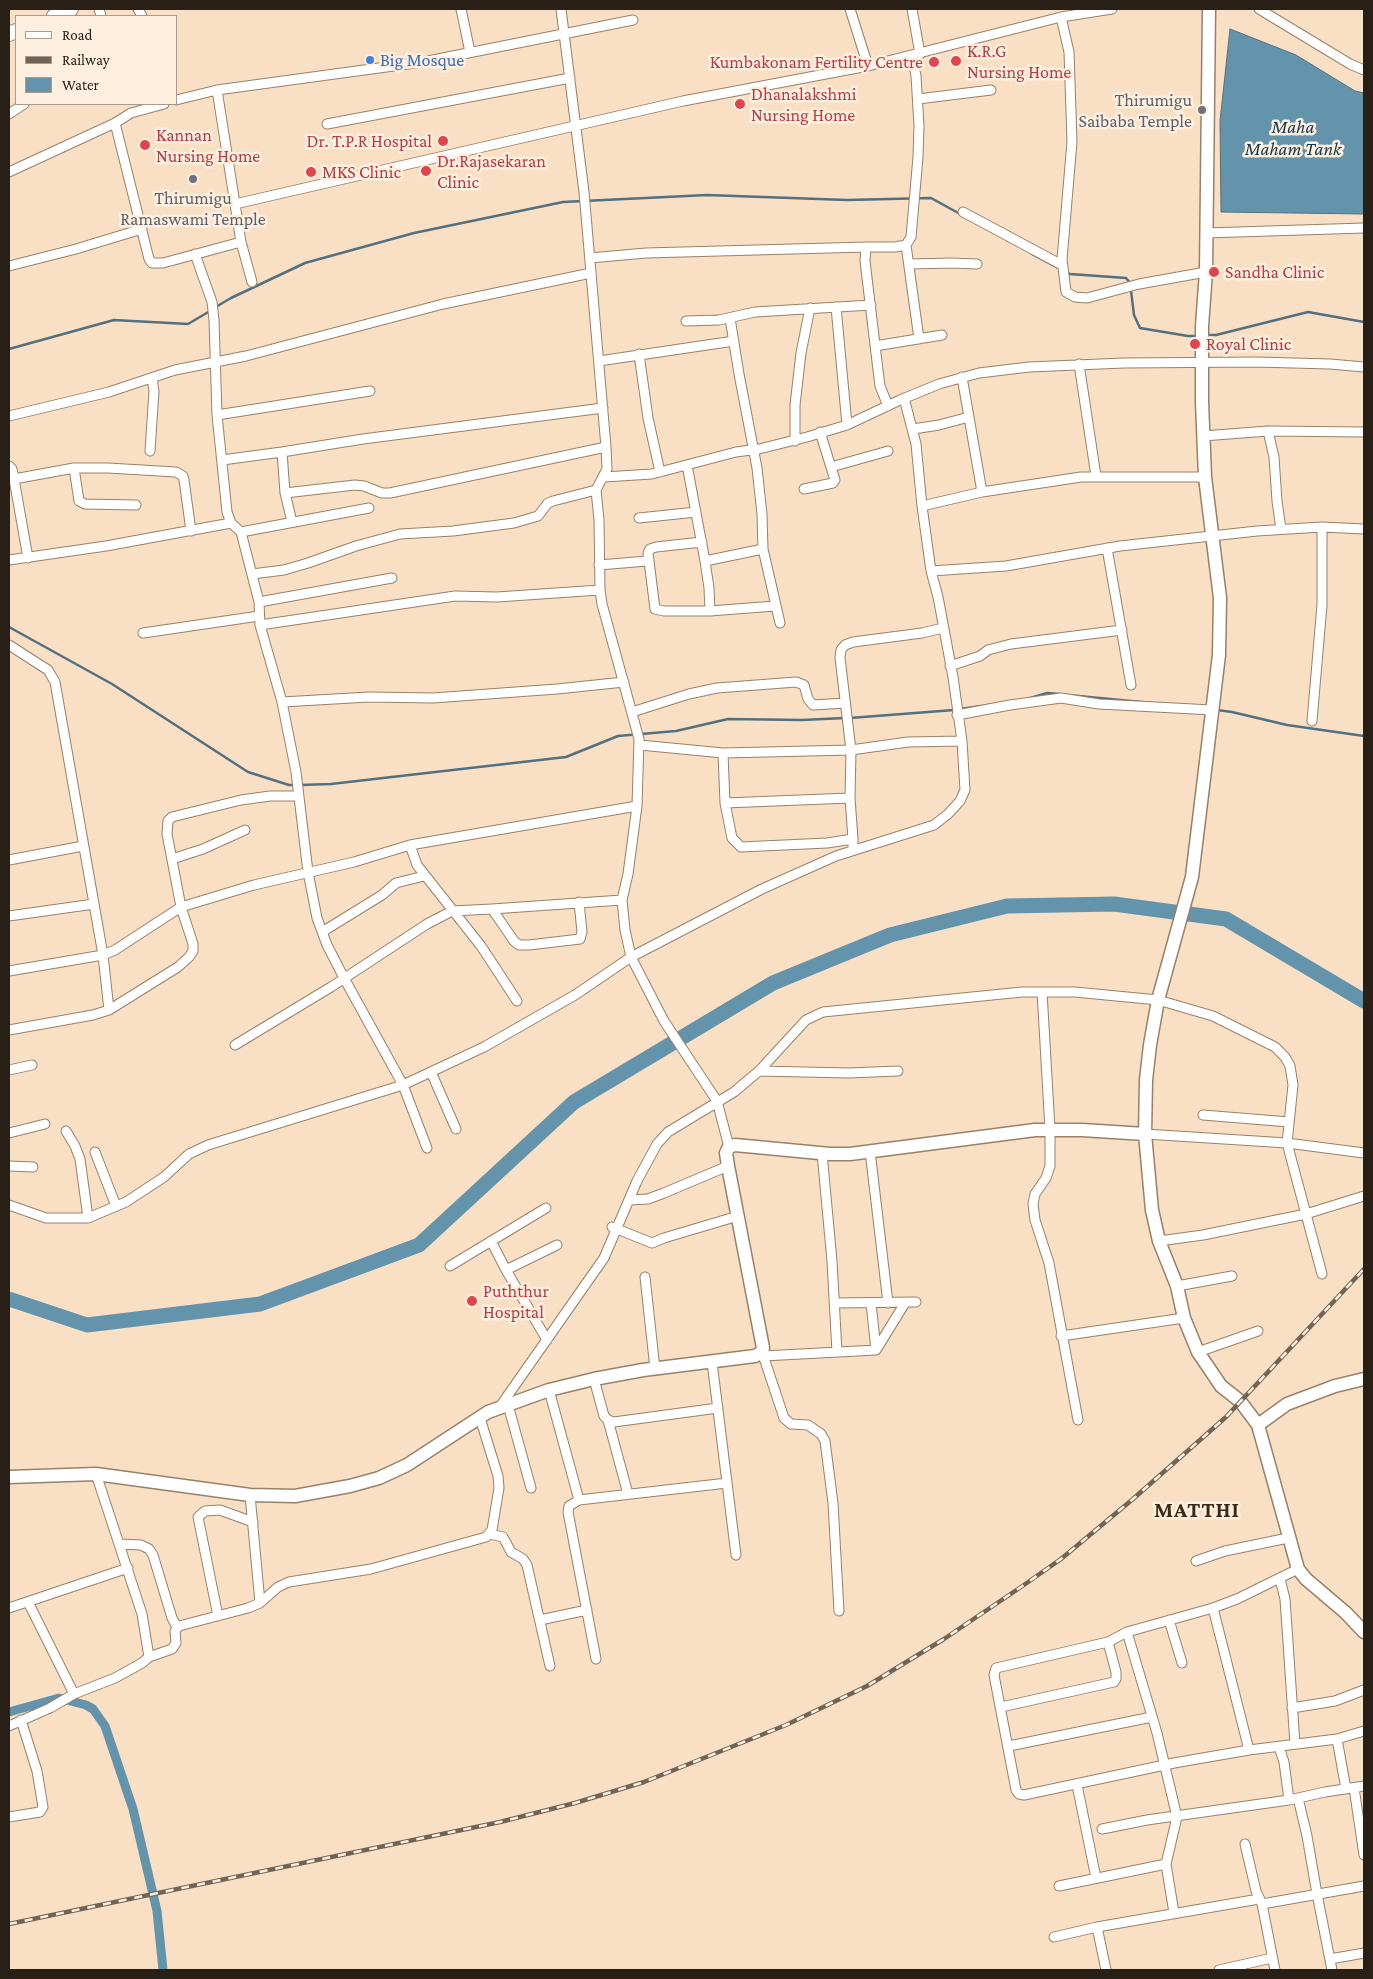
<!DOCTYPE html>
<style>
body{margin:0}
#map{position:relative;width:1373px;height:1979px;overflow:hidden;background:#f9e0c5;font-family:"Crimson Pro",serif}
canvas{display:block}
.frame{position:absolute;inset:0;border:10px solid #282016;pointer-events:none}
.legend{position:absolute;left:15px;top:15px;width:162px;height:90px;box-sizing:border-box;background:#feefdf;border:1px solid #a89c8f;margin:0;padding:6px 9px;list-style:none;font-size:15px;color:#282016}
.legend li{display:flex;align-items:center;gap:10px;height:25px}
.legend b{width:25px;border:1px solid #a89c8f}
</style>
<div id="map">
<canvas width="1373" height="1979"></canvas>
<div class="frame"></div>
<ul class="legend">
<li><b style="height:6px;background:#fff"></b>Road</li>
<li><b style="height:6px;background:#726454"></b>Railway</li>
<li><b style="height:14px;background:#6493ac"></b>Water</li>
</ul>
</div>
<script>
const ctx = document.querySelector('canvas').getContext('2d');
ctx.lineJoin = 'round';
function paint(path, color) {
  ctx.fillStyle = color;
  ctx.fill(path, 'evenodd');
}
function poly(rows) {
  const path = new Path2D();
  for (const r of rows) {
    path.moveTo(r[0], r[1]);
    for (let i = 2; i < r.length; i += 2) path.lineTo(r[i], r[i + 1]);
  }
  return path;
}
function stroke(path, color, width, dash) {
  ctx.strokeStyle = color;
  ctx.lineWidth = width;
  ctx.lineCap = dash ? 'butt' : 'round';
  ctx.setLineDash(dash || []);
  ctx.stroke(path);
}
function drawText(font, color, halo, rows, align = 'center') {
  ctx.font = font + ' "Crimson Pro",serif';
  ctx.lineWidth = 5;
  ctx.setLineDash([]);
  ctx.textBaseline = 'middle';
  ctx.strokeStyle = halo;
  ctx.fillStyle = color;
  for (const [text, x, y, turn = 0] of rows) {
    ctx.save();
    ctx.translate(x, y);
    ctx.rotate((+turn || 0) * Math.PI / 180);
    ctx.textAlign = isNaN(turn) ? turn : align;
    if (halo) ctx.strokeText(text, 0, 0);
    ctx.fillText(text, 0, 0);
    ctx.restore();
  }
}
const water = poly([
 [1230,29,1296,55,1355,91,1364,93,1364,214,1221,212,1220,121,1230,29]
]);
paint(water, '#6493ac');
stroke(water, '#52707f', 1);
stroke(poly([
 [1032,254,1060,269],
 [1065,272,1070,274,1126,278,1130,283,1134,315,1140,328,1188,336,1199,336],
 [214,308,231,298,305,263,414,233,563,202,707,195,847,200,931,198,962,215],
 [1207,335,1216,335,1308,312,1364,322],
 [9,349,114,320,188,324,210,311],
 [9,627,112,684,248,772,289,785,295,785],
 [1068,695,1152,703],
 [1027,699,1047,693,1060,694],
 [960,709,989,705],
 [1217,710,1232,712,1287,725,1364,736],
 [850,718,954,710],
 [300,785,331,784,566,757,618,736,676,731,728,719,802,720,845,718]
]), '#52707f', 2.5);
stroke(poly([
 [9,1712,59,1698,86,1705,93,1709,105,1726,133,1809,157,1911,163,1970]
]), '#6493ac', 9);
stroke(poly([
 [9,1299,87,1325,260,1304,419,1245,574,1102,773,983,890,935,1007,906,1114,904,1226,919,1364,1001]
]), '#6493ac', 15);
const street = poly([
 [99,9,101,16],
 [138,9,142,16],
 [461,9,470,52],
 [850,9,868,66],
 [912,9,920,54],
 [1259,9,1350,64,1364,70],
 [1061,17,1069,52,1072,142,1062,259,1066,292,1075,297,1087,298,1139,284,1206,272],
 [918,99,991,90],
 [176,100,217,90,423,62,633,20],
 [9,114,24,104],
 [115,123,149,259,152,263,163,263,241,242,217,90],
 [327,124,570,78],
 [9,172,115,123,131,113,164,104],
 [235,204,683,101,868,66,1061,17,1112,9],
 [963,212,1062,265],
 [1206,233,1364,228],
 [241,242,252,282],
 [906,245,919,339],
 [195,254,212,302,214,320,217,415,227,512,231,523,241,532,259,602,260,625,282,702,296,772,308,872,317,918,327,945,344,978,403,1085,427,1148],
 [590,258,646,253,866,247],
 [909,264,952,263,977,264],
 [9,266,76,249,142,229],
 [836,307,847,425],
 [730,318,739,374,757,468,762,514,763,549,780,623],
 [686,321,719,320,755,312,871,305],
 [875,346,942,335],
 [639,354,648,418,660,472],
 [599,361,734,341],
 [1079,364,1096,476],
 [962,377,982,492],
 [888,406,880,386,878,370,865,261,866,247,895,247,906,245,911,237,918,157,919,126,916,76,912,56],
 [217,415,370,391],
 [9,416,109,392,175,370,246,356,443,304,591,273],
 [913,429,939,425,969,417],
 [1268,431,1274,457,1277,501,1281,529],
 [1203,436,1268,431,1364,432],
 [795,441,795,405,801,353,810,308],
 [150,451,154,391,152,378],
 [282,452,285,493,292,522],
 [222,460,282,452,363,439,603,408],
 [687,465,705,561,709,588,710,611],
 [9,466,12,469,14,479,28,558],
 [831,467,888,451],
 [74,468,79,501,85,504,136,505],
 [604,477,652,474,736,452,759,449,807,437,847,425,900,400,939,384,979,373,1029,367,1124,363,1256,362,1330,364,1364,367],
 [14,479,74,468,108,468,176,472,183,476,184,480,191,531],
 [804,489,833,483,835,480,820,432],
 [285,493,355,485,364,486,382,493,390,493,606,447],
 [922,506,982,492,1081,477,1205,477],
 [639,518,696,512],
 [241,532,369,508],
 [702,542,656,547,650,549,648,553,655,609,664,611,710,611,775,606],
 [1107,548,1131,685],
 [9,560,106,546,231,523],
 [705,561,763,549],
 [599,565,647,561],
 [931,571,1006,566,1120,546,1257,531,1322,527,1364,529],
 [252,574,284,570,308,563,356,546,400,534,453,531,514,523,538,516,548,503,553,501,596,490],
 [259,602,392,578],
 [260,625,455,596,497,597,600,590],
 [143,633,259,616],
 [9,645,48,670,55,682,103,955,109,1010],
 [950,666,980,656,988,650,1011,644,1122,630],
 [282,702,369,697,433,698,557,689,624,682],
 [632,712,689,694,717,688,796,682,804,685,808,699,813,705,845,703],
 [957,715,1010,705,1061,698,1099,704,1212,710],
 [1312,721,1322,605,1322,527],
 [640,745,723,753,851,750,908,742,962,741],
 [723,753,725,803,732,838,741,847,827,843,853,839],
 [725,803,850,798],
 [637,806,628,874,622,900,625,930,631,957,664,1021,717,1101,729,1147],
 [410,845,417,865,481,946,517,1001],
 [853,850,853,839,850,798,851,750,840,658,841,650,845,645,853,642,922,633,943,628],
 [172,859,203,849,245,830],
 [9,860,83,846],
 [492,909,514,941,519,945,529,945,580,939,582,932,579,902],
 [9,916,94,904],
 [322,932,382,895,396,883,424,876],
 [9,971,103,955,115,950,181,907,254,885,354,862,410,845,637,806,639,739,602,604,600,590,599,520,596,490,607,469,606,447,584,192,561,9],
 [1042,992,1050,1129,1050,1166,1046,1178,1035,1194,1033,1204,1035,1220,1049,1263,1078,1420],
 [9,1030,93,1015,109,1010,178,967,189,957,193,951,193,944,181,907,167,834,168,821,172,817,241,800,270,796,299,796],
 [235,1045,331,987,427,924,452,911,492,909,622,900],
 [9,1070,32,1065],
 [759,1071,849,1073,898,1071],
 [431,1072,456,1129],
 [1203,1115,1289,1122],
 [66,1131,75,1146,80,1159,88,1218],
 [9,1133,45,1124],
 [1145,1134,1287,1143,1364,1153],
 [870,1151,888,1303],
 [95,1152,116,1206],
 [822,1153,832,1261,837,1352],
 [9,1166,33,1167],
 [629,1200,648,1199,664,1193,728,1166],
 [9,1205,46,1218,88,1218,126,1202,164,1177,189,1154,208,1145,403,1085,484,1047,575,995,631,957,762,889,836,856,934,825,948,814,960,801,965,790,962,741,953,677,938,597,931,571,922,506,916,444,904,398],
 [612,1227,652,1243,664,1238,738,1216],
 [491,1241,506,1270,547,1340],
 [1159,1241,1203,1235,1306,1214,1364,1196],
 [450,1266,546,1208],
 [506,1270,557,1245],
 [645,1277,655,1369],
 [1177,1286,1232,1276],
 [834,1303,916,1302],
 [871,1303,876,1350],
 [1061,1336,1184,1318],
 [762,1352,784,1418,791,1424,808,1425,821,1434,825,1441,833,1503,839,1611],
 [1198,1352,1258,1331],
 [763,1356,876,1350,905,1303],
 [712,1362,736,1555],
 [594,1379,604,1416,608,1420,614,1422,718,1408],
 [549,1390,579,1500],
 [508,1405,531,1488],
 [499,1408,604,1258,637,1181,657,1144,668,1132,734,1092,759,1071,806,1020,823,1012,1022,992,1075,992,1158,1000,1213,1016,1275,1047,1285,1057,1290,1066,1293,1085,1287,1143,1322,1274],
 [608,1420,628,1494],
 [96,1474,142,1614,149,1657],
 [250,1495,260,1603],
 [490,1534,503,1537,511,1552,523,1559,527,1565,550,1666],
 [119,1544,141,1545,149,1549,153,1555,172,1618,177,1627],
 [1196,1561,1225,1551,1288,1538],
 [1298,1569,1237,1599,1213,1608,1127,1632,1108,1642,996,1668,994,1675,1016,1790,1019,1794,1024,1795,1174,1763,1249,1750,1337,1739,1364,1731],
 [1280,1579,1285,1599,1295,1744],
 [28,1602,74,1694],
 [9,1608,128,1568],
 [1213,1608,1249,1750],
 [218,1616,198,1517,205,1511,220,1510,253,1522],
 [540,1620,587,1610],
 [1169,1620,1182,1663],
 [1127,1632,1157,1733,1177,1817,1166,1864,1174,1913],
 [596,1659,568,1512,569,1506,579,1500,727,1483],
 [1001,1707,1114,1682,1116,1679,1116,1672,1108,1642],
 [1292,1708,1335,1701,1364,1690],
 [9,1726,50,1708,74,1694,115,1678,142,1663,149,1657,172,1649,176,1643,175,1631,179,1626,248,1608,260,1603,278,1587,289,1582,371,1569,486,1537,492,1530,499,1488,498,1476,480,1418],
 [1337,1739,1346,1789],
 [1009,1746,1152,1717],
 [1279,1747,1284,1762,1289,1800],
 [1077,1785,1096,1878],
 [1354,1788,1364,1855],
 [1298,1798,1307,1836,1317,1894,1332,1970],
 [9,1817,40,1812,43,1807,37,1771,21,1720],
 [1102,1829,1147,1820,1289,1800,1325,1792,1364,1786],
 [1245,1844,1256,1891,1262,1904,1275,1970],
 [1059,1886,1166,1864],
 [1262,1904,1364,1886],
 [1097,1927,1106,1970],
 [1054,1937,1097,1927,1259,1899],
 [1330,1959,1364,1953],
 [1219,1970,1272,1958]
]);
const secondary = poly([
 [1209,9,1206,272,1202,326,1202,402,1205,477,1220,598,1219,655,1192,877,1158,1000,1150,1045,1146,1080,1145,1134,1152,1210,1159,1241,1177,1286,1184,1318,1198,1352,1221,1386,1240,1401,1258,1425,1298,1569,1306,1579,1346,1613,1364,1632],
 [1258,1425,1287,1404,1335,1386,1364,1379],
 [9,1477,96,1474,250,1495,295,1496,350,1486,379,1478,407,1465,488,1412,549,1390,594,1379,643,1370,755,1356,762,1352,763,1348,728,1166,726,1153,729,1147,735,1145,830,1154,850,1154,1035,1130,1082,1130,1145,1134]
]);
const primary = poly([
 [54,16,71,9],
 [9,34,16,31]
]);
stroke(street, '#988169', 11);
stroke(secondary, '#988169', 15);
stroke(primary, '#988169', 16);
stroke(street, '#fff', 9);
stroke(secondary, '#fff', 12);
stroke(primary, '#fff', 14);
const rail = poly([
 [9,1924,500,1822,575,1803,644,1782,786,1725,867,1686,944,1639,1021,1587,1061,1559,1133,1499,1226,1417,1364,1269]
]);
stroke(rail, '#726454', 4.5);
stroke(rail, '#feefdf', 2.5, [8]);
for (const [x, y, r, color] of [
 [370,60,5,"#3f7fe0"],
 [956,61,6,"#e0444e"],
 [934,62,6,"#e0444e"],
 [740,104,6,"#e0444e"],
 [1202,110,5,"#6b7280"],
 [443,141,6,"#e0444e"],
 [145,145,6,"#e0444e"],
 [426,171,6,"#e0444e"],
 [311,172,6,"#e0444e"],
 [193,179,5,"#6b7280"],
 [1214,272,6,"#e0444e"],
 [1195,344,6,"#e0444e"],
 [472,1301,6,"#e0444e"]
]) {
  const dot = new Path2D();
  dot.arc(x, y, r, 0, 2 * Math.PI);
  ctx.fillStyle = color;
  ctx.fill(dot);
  stroke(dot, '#feefdf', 2);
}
drawText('18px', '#be3a42', '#feefdf', [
 ["K.R.G",967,51],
 ["Nursing Home",967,72],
 ["Kumbakonam Fertility Centre",923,62,"right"],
 ["Dhanalakshmi",751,94],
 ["Nursing Home",751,115],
 ["Kannan",156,135],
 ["Nursing Home",156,156],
 ["Dr. T.P.R Hospital",432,141,"right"],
 ["Dr.Rajasekaran",437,161],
 ["Clinic",437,182],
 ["MKS Clinic",322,172],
 ["Sandha Clinic",1225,272],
 ["Royal Clinic",1206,344],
 ["Puththur",483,1291],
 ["Hospital",483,1312]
], 'left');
drawText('18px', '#366cbe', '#feefdf', [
 ["Big Mosque",380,60]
], 'left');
drawText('18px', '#5b616d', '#feefdf', [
 ["Thirumigu",1192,100],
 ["Saibaba Temple",1192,121],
 ["Thirumigu",193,198,"center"],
 ["Ramaswami Temple",193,219,"center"]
], 'right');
drawText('italic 19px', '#103a4c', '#feefdf', [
 ["Maha",1293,127],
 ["Maham Tank",1293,149]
]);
ctx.letterSpacing = '1px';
drawText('bold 22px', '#3d2a14', '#feefdf', [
 ["MATTHI",1197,1510]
]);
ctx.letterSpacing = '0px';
</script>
